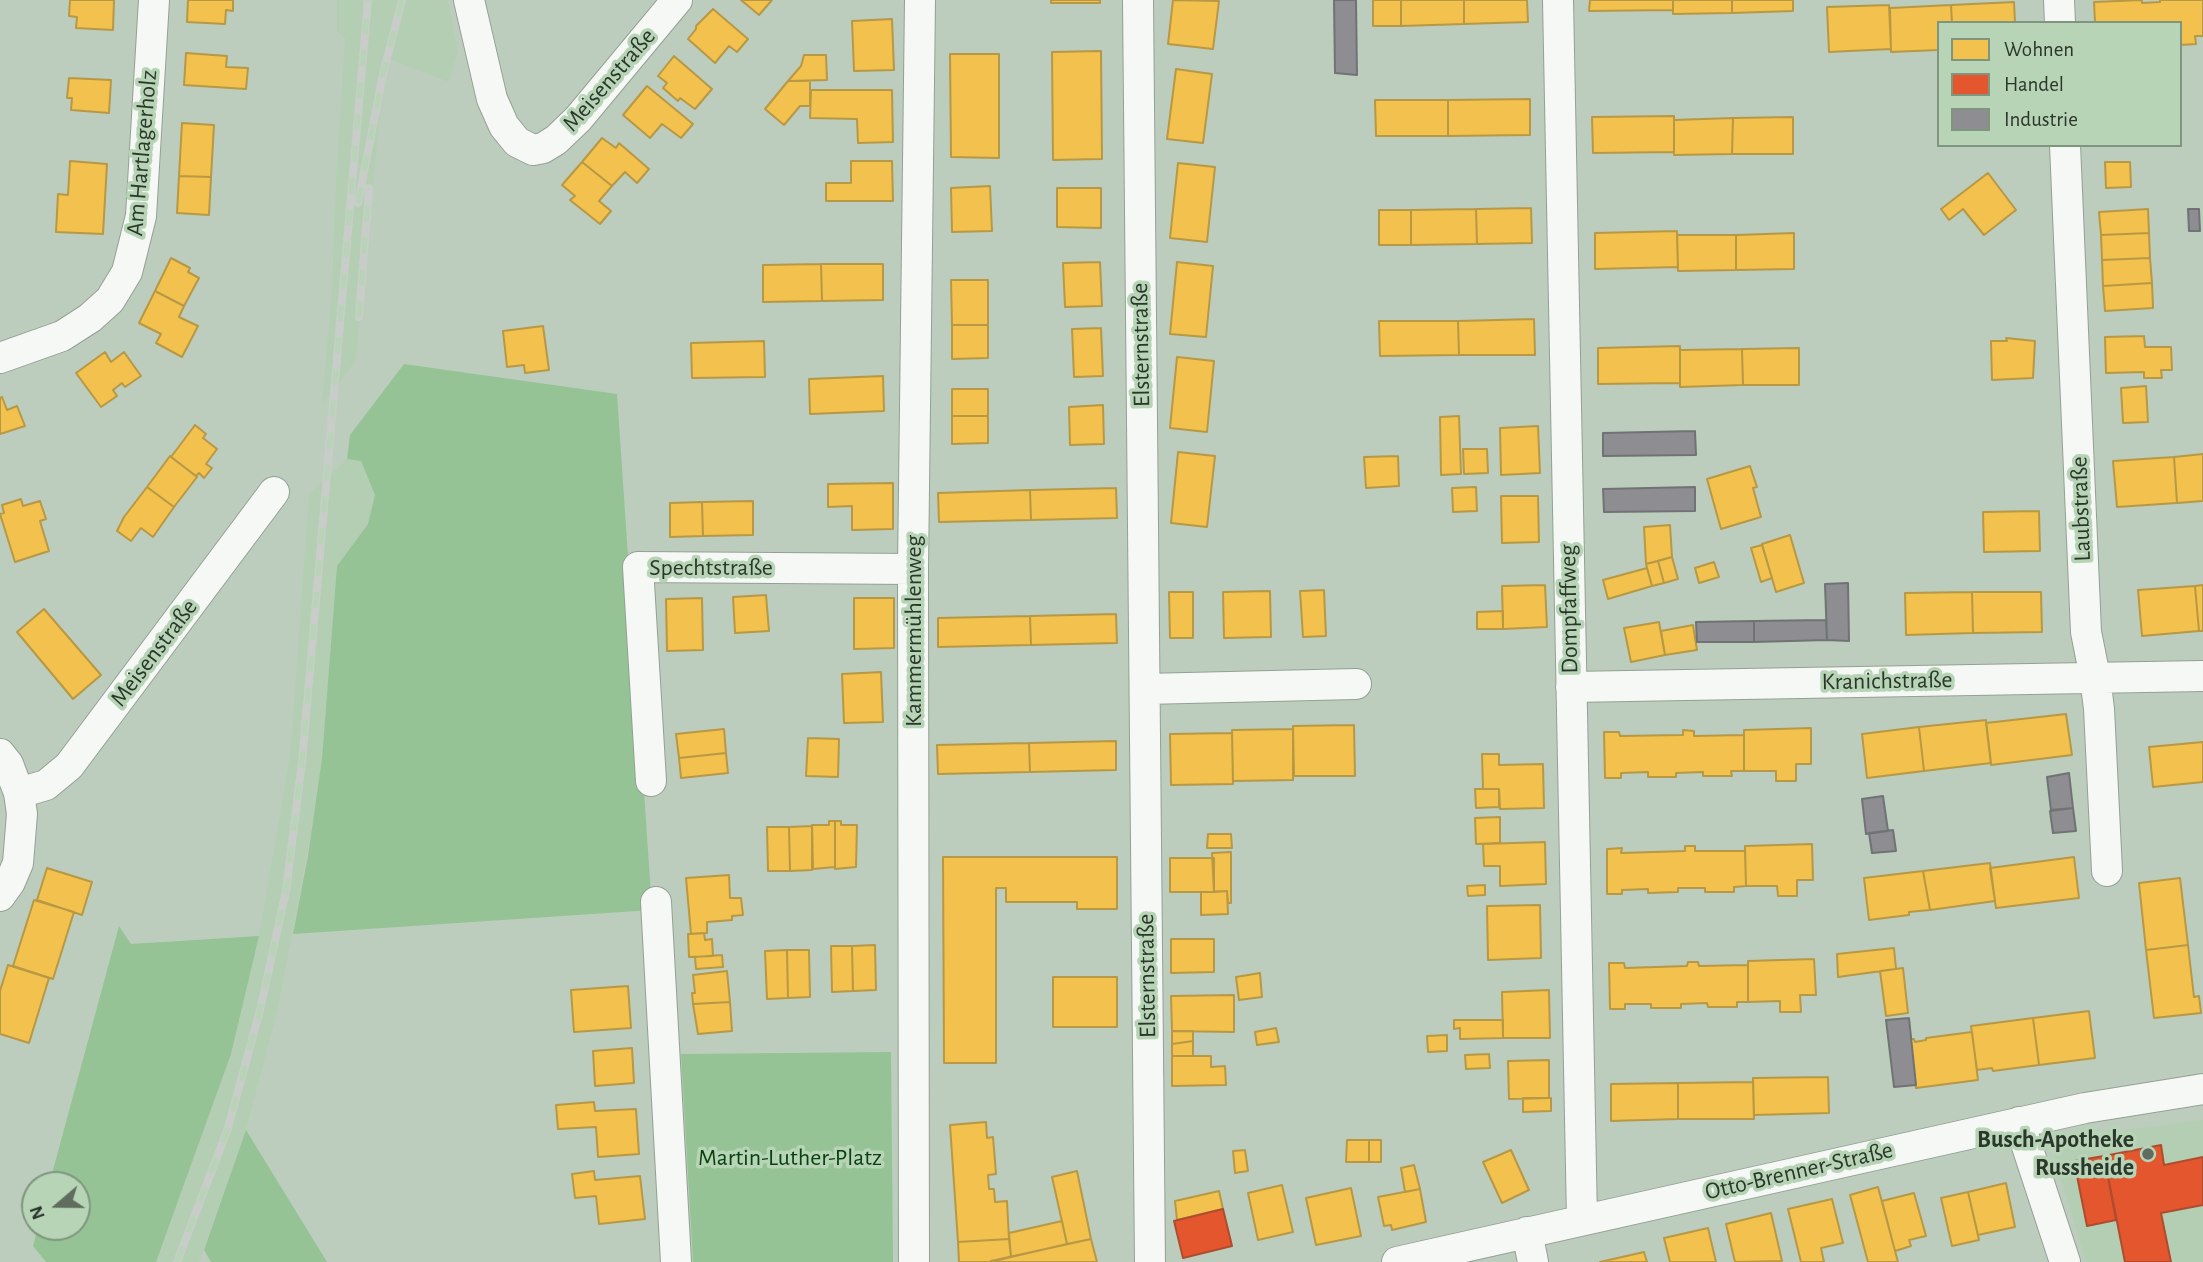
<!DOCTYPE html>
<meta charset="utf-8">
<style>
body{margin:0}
#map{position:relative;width:2203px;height:1262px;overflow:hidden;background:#bdcdbd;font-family:"Alegreya Sans",sans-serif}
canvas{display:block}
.legend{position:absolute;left:1937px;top:21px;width:245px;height:126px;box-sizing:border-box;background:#b7d4b6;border:2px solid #7f957e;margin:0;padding:9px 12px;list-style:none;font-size:21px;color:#2c372b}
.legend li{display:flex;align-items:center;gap:14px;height:35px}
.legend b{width:35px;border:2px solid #7f957e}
.north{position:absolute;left:21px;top:1171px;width:70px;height:70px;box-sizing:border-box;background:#b7d4b6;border:2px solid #7f957e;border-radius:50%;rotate:250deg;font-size:19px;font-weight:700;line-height:28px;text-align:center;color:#2c372b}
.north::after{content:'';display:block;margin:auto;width:24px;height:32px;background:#5f6c5e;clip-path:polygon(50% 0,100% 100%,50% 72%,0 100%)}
</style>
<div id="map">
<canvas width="2203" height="1262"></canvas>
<ul class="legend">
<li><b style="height:19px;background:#f2c14e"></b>Wohnen</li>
<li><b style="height:19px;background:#e4572e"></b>Handel</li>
<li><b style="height:19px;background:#8d8d92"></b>Industrie</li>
</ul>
<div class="north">N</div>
</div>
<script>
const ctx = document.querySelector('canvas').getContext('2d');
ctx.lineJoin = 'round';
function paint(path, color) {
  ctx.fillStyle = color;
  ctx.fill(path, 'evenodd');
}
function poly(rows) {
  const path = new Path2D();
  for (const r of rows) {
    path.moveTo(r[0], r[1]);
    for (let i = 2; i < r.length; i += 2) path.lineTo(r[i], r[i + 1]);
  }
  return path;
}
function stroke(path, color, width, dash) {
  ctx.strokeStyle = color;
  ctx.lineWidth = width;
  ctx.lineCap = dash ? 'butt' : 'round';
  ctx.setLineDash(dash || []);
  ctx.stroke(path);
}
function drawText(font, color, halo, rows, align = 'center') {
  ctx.font = font + ' "Alegreya Sans",sans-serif';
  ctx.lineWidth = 7;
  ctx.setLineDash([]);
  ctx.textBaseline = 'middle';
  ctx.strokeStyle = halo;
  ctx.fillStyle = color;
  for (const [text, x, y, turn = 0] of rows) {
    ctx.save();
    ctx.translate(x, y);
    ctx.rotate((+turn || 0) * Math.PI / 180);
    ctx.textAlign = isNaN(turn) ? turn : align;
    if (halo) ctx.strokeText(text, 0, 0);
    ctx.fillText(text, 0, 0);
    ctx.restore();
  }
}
paint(poly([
 [337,0,448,0,458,52,449,82,389,59,382,90,356,360,322,406,332,285,336,180,345,38,337,32],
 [347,459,361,461,375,495,368,524,337,566,322,759,315,811,278,1008,246,1130,199,1262,156,1262,231,1054,259,936,290,756,309,494],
 [2203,1120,2203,1262,2086,1262,2052,1148,2133,1129]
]), '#b4ceb3');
paint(poly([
 [404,364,617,394,652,910,293,934,308,856,322,759,337,566,368,524,375,495,361,461,347,459,350,435],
 [119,926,131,944,259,936,231,1054,156,1262,46,1262,33,1246,38,1227,77,1227,77,1185,49,1185],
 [891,1052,893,1262,693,1262,681,1054],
 [246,1130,327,1262,211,1262,204,1250]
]), '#95c395');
const homes = poly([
 [70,0,114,0,113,30,76,28,77,17,69,16,70,0],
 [188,0,233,0,233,11,226,10,225,24,187,22,188,0],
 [741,0,772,0,759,15,741,0],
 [1051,0,1100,0,1100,3,1051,3,1051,0],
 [1173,0,1219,1,1213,49,1168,44,1173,0],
 [1373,0,1401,0,1401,26,1373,26,1373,0],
 [1401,0,1464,0,1464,24,1401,26,1401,0],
 [1464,0,1527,0,1528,22,1464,24,1464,0],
 [1590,0,1673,0,1673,10,1589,11,1590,0],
 [1673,0,1732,0,1732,13,1673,14,1673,0],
 [1732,0,1793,0,1793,11,1732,13,1732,0],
 [2142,0,2142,3,2160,2,2160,0,2203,0,2203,36,2195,36,2196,44,2180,45,2180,23,2095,23,2094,2,2142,0],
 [2014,2,2015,23,1952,23,1951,5,2014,2],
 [1889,5,1891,49,1829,52,1827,7,1889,5],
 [1951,5,1952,23,1939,23,1939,50,1891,52,1890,8,1951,5],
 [713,9,748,39,737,52,729,46,715,63,688,39,696,29,696,26,713,9],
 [892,19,894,70,854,71,852,21,892,19],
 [1101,51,1102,159,1053,160,1052,52,1101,51],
 [186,53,227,56,226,67,248,68,246,89,184,85,186,53],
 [950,54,999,54,999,158,951,157,950,54],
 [804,55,826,55,827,80,788,81,801,66,804,55],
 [674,56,712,89,695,109,680,98,678,101,663,88,667,83,658,76,674,56],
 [1176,69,1212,74,1203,143,1167,139,1176,69],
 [69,78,111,80,109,113,71,110,72,98,67,98,69,78],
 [788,81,810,81,810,106,800,106,784,125,765,109,788,81],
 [647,86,693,124,681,138,662,124,650,138,623,115,647,86],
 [811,90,892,90,893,142,858,143,857,119,810,118,811,90],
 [1530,99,1530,135,1448,136,1448,100,1530,99],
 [1375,100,1448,100,1448,136,1376,136,1375,100],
 [1674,116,1674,152,1593,153,1592,117,1674,116],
 [1793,117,1793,154,1732,154,1733,118,1793,117],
 [1733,118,1732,154,1674,155,1674,120,1733,118],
 [182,123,214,125,211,177,179,176,182,123],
 [602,138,616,148,619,143,649,169,637,183,625,172,612,186,582,162,602,138],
 [70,161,107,164,103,234,56,232,58,194,68,195,70,161],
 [851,161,892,161,893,201,826,201,826,183,851,183,851,161],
 [582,162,612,186,599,201,611,211,600,224,570,200,575,196,562,185,582,162],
 [2105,162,2130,162,2131,187,2106,188,2105,162],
 [1178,163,1215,167,1207,242,1170,238,1178,163],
 [1988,173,2016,210,1984,235,1963,209,1949,220,1941,209,1988,173],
 [179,176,211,177,209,215,177,213,179,176],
 [990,186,992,231,952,232,951,188,990,186],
 [1057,188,1101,188,1101,228,1057,227,1057,188],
 [1531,208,1532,243,1477,244,1476,209,1531,208],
 [1476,209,1477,244,1411,245,1411,210,1476,209],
 [2148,209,2149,233,2101,235,2099,212,2148,209],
 [1379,210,1411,210,1411,245,1379,245,1379,210],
 [1677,231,1678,267,1595,269,1595,233,1677,231],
 [1794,233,1794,269,1736,270,1736,235,1794,233],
 [2149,233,2150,258,2102,260,2101,235,2149,233],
 [1677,235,1736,235,1736,270,1678,271,1677,235],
 [171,258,190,268,188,272,199,278,184,306,155,291,171,258],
 [2150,258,2152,283,2103,286,2102,260,2150,258],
 [1100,262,1102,306,1065,307,1063,263,1100,262],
 [1177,262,1213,266,1206,337,1170,334,1177,262],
 [821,264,883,264,883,300,822,301,821,264],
 [821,264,822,301,763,302,763,265,821,264],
 [951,280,988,280,988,325,952,325,951,280],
 [2152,283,2153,308,2105,311,2103,286,2152,283],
 [155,291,184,306,179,317,198,326,182,357,156,343,161,334,139,323,155,291],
 [1534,319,1535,355,1459,355,1458,321,1534,319],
 [1379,321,1458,321,1459,355,1380,356,1379,321],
 [952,325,988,325,988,358,952,359,952,325],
 [543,326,549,370,525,373,524,365,507,367,503,331,543,326],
 [1101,328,1103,376,1074,377,1072,329,1101,328],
 [2144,336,2145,347,2171,347,2172,370,2161,370,2162,378,2144,378,2144,372,2106,373,2105,337,2144,336],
 [2006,338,2035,341,2033,378,1992,380,1991,341,2007,341,2006,338],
 [764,341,765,377,692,378,691,343,764,341],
 [1680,346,1680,383,1598,384,1598,348,1680,346],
 [1799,348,1799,385,1743,385,1742,349,1799,348],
 [1742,349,1743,385,1680,387,1680,350,1742,349],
 [105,352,111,362,124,352,141,376,125,387,122,383,113,390,117,396,101,407,76,373,105,352],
 [1177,357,1214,361,1207,432,1170,428,1177,357],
 [883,376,884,411,810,414,809,379,883,376],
 [2146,386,2148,422,2123,423,2121,388,2146,386],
 [952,389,988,389,988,416,952,416,952,389],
 [2,397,7,410,17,406,25,426,0,434,0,398,2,397],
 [1103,405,1104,444,1070,445,1069,407,1103,405],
 [952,416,988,416,988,443,952,444,952,416],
 [1459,416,1461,474,1441,475,1440,417,1459,416],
 [195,425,206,434,203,438,217,449,206,464,212,468,204,478,199,473,196,476,171,457,195,425],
 [1538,426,1540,473,1501,475,1500,428,1538,426],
 [1463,449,1487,449,1488,473,1464,474,1463,449],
 [1178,452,1215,456,1207,527,1171,523,1178,452],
 [2203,454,2203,501,2177,503,2174,457,2203,454],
 [170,456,197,477,174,507,147,487,170,456],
 [1398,456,1399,486,1366,488,1364,457,1398,456],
 [2174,457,2177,503,2117,507,2113,461,2174,457],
 [1750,466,1757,487,1753,488,1761,517,1721,529,1707,479,1750,466],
 [893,483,893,529,852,530,852,506,828,507,828,484,893,483],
 [147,487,174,507,153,537,141,528,131,541,117,531,124,517,147,487],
 [1476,487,1477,511,1453,512,1452,488,1476,487],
 [1116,488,1117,518,1031,520,1030,490,1116,488],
 [1030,490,1031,520,939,522,938,493,1030,490],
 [1501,496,1538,496,1539,542,1502,543,1501,496],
 [21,499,23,506,40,501,46,519,40,521,49,551,15,562,0,514,4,513,2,505,21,499],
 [753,501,753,535,703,536,702,502,753,501],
 [702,502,703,536,670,537,670,503,702,502],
 [2039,511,2040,551,1984,552,1983,512,2039,511],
 [1670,525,1672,557,1646,564,1644,527,1670,525],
 [1790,535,1804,583,1776,592,1762,544,1790,535],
 [1762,545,1772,578,1761,582,1751,548,1762,545],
 [1672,557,1678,579,1664,583,1658,561,1672,557],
 [1658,561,1664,583,1652,586,1646,564,1658,561],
 [1714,562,1719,577,1699,583,1695,568,1714,562],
 [1647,568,1652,586,1608,599,1603,580,1647,568],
 [1545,585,1547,627,1503,629,1502,586,1545,585],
 [2203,585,2203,631,2199,631,2195,586,2203,585],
 [2195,586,2199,631,2142,636,2138,590,2195,586],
 [1324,590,1326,636,1303,637,1300,591,1324,590],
 [1270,591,1271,637,1224,638,1223,592,1270,591],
 [1169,592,1193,592,1193,638,1170,638,1169,592],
 [1972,592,2041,592,2042,632,1973,633,1972,592],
 [1972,592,1973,633,1906,635,1905,593,1972,592],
 [766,595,769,631,735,633,733,597,766,595],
 [702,598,703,650,667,651,666,599,702,598],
 [854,598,894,598,894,648,854,649,854,598],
 [44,609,101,675,73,699,17,632,44,609],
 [1503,611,1503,629,1477,629,1477,612,1503,611],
 [1116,614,1117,643,1031,645,1030,616,1116,614],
 [1030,616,1031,645,938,647,938,618,1030,616],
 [1659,622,1665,655,1631,662,1624,628,1659,622],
 [1693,625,1697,650,1665,655,1661,631,1693,625],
 [881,672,883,722,844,723,842,674,881,672],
 [2066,714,2072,755,1991,765,1986,723,2066,714],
 [1986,720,1991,763,1924,771,1919,727,1986,720],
 [1354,725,1355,776,1294,776,1293,726,1354,725],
 [1919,727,1924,771,1867,778,1862,734,1919,727],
 [1811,728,1811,764,1796,764,1796,781,1776,781,1776,771,1744,771,1744,730,1811,728],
 [724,729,726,753,679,758,676,734,724,729],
 [1293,729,1293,780,1233,781,1232,730,1293,729],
 [1683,730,1694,731,1694,736,1744,735,1744,771,1731,771,1732,776,1703,776,1703,772,1676,773,1676,777,1648,777,1648,772,1621,773,1621,778,1605,778,1604,732,1619,732,1620,736,1683,735,1683,730],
 [1232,733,1233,784,1171,785,1170,734,1232,733],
 [808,738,839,739,838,777,806,776,808,738],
 [1116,741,1116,770,1030,772,1029,743,1116,741],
 [2203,742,2203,782,2153,787,2149,747,2203,742],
 [1029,743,1030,772,938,774,937,745,1029,743],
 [726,753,728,773,681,778,679,758,726,753],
 [1482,754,1499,754,1499,765,1543,764,1544,808,1500,809,1499,789,1483,789,1482,754],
 [1475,789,1499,789,1499,807,1476,808,1475,789],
 [1500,817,1500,843,1476,844,1475,818,1500,817],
 [829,821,835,821,835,867,813,869,812,825,829,825,829,821],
 [835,821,841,821,841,825,857,825,856,867,835,869,835,821],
 [812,826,812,870,790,871,789,827,812,826],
 [767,827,789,827,790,871,768,871,767,827],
 [1208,834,1231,834,1232,848,1207,848,1208,834],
 [1545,842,1546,884,1500,886,1500,866,1484,866,1483,844,1545,842],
 [1812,844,1813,880,1797,880,1797,896,1778,896,1777,886,1746,886,1745,846,1812,844],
 [1685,846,1695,846,1695,851,1745,851,1746,886,1734,887,1734,892,1705,892,1705,888,1678,888,1678,892,1648,893,1648,889,1622,890,1622,894,1607,894,1607,849,1622,848,1621,853,1685,851,1685,846],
 [1231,852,1231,903,1228,903,1227,891,1214,892,1212,853,1231,852],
 [943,857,1117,857,1117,909,1077,909,1077,902,1006,902,1006,888,996,888,996,1063,944,1063,943,857],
 [2074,857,2079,898,1996,908,1990,868,2074,857],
 [1170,858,1214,858,1214,892,1170,892,1170,858],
 [1990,863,1995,901,1930,910,1923,871,1990,863],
 [47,868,92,882,82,915,37,900,47,868],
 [1923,871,1930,910,1909,912,1909,915,1869,920,1864,878,1923,871],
 [729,875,730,898,741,898,743,915,732,916,732,920,707,922,707,933,691,934,686,878,729,875],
 [2180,878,2188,945,2146,950,2139,883,2180,878],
 [1485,885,1485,895,1468,896,1467,886,1485,885],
 [1227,891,1228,914,1201,915,1201,892,1227,891],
 [34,900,74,912,53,979,13,966,34,900],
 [1540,905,1541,958,1488,960,1487,906,1540,905],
 [704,933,705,940,712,939,713,956,689,957,688,934,704,933],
 [1171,939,1214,939,1214,972,1171,973,1171,939],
 [875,945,876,990,853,991,852,946,875,945],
 [2188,945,2194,997,2199,996,2201,1013,2154,1018,2146,950,2188,945],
 [831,946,852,946,853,991,832,992,831,946],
 [1894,948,1896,969,1838,977,1837,954,1894,948],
 [787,950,809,950,810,997,788,998,787,950],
 [787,950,788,998,767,999,765,951,787,950],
 [722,955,723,967,696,969,695,957,722,955],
 [1814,959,1816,995,1800,995,1801,1012,1780,1012,1780,1001,1748,1002,1748,961,1814,959],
 [1688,962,1698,962,1699,966,1748,965,1748,1002,1737,1002,1737,1007,1708,1007,1707,1003,1681,1004,1681,1008,1651,1008,1651,1004,1625,1004,1625,1009,1610,1009,1609,963,1624,963,1625,968,1687,966,1688,962],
 [8,965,49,978,29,1043,0,1034,0,991,8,965],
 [1903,968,1908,1013,1886,1016,1880,971,1903,968],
 [727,971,730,1002,693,1004,692,993,695,993,693,975,727,971],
 [1260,973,1262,997,1239,1000,1236,977,1260,973],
 [1053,977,1117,977,1117,1027,1053,1027,1053,977],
 [628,986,631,1028,574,1032,571,990,628,986],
 [1549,990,1550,1038,1503,1038,1502,992,1549,990],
 [1234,995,1234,1032,1172,1031,1171,996,1234,995],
 [730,1002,732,1031,698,1034,693,1004,730,1002],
 [2089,1011,2095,1058,2039,1065,2033,1018,2089,1011],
 [2033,1018,2039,1065,1993,1071,1992,1068,1977,1070,1971,1026,2033,1018],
 [1454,1020,1503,1020,1503,1038,1460,1039,1460,1028,1454,1029,1454,1020],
 [1276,1028,1279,1042,1257,1045,1255,1032,1276,1028],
 [1172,1031,1193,1031,1193,1041,1172,1044,1172,1031],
 [1972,1032,1978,1080,1916,1088,1910,1039,1914,1039,1915,1042,1926,1040,1926,1038,1972,1032],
 [1447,1035,1447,1051,1428,1052,1427,1036,1447,1035],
 [1193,1041,1193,1056,1172,1056,1172,1044,1193,1041],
 [632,1048,634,1083,595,1086,593,1051,632,1048],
 [1489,1054,1490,1068,1466,1069,1465,1055,1489,1054],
 [1172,1056,1211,1056,1211,1067,1225,1066,1226,1085,1172,1086,1172,1056],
 [1549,1060,1549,1098,1509,1099,1508,1061,1549,1060],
 [1828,1077,1829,1113,1754,1115,1753,1078,1828,1077],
 [1753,1082,1754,1119,1678,1119,1678,1083,1753,1082],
 [1678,1083,1678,1119,1611,1121,1611,1084,1678,1083],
 [1523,1098,1551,1098,1551,1111,1523,1112,1523,1098],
 [594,1102,595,1111,636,1109,639,1154,598,1157,596,1127,558,1129,556,1105,594,1102],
 [986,1122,987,1138,993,1137,996,1174,988,1175,989,1189,994,1189,995,1202,1007,1201,1009,1239,958,1242,950,1125,986,1122],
 [1347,1140,1369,1140,1369,1162,1346,1162,1347,1140],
 [1369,1140,1381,1140,1381,1162,1369,1162,1369,1140],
 [1245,1150,1248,1171,1235,1173,1233,1151,1245,1150],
 [1511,1150,1529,1190,1502,1203,1483,1162,1511,1150],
 [1414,1165,1420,1189,1405,1192,1401,1168,1414,1165],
 [594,1171,595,1180,640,1176,645,1219,599,1224,596,1196,575,1198,572,1174,594,1171],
 [1077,1171,1091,1239,1067,1244,1052,1177,1077,1171],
 [2006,1183,2015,1227,1978,1235,1968,1192,2006,1183],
 [1282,1185,1293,1232,1258,1240,1248,1193,1282,1185],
 [1878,1187,1895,1251,1898,1262,1868,1262,1850,1195,1878,1187],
 [1351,1188,1361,1236,1316,1245,1306,1198,1351,1188],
 [1420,1189,1426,1222,1392,1230,1391,1225,1384,1226,1378,1197,1420,1189],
 [1219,1191,1223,1209,1177,1220,1175,1201,1219,1191],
 [1968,1192,1979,1240,1952,1246,1941,1198,1968,1192],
 [1914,1193,1926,1236,1909,1240,1911,1246,1895,1251,1882,1201,1914,1193],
 [1832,1199,1843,1243,1821,1248,1824,1262,1801,1262,1788,1209,1832,1199],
 [1771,1213,1782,1261,1735,1262,1726,1224,1771,1213],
 [1062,1221,1067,1244,1011,1257,1009,1233,1062,1221],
 [1708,1228,1716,1262,1670,1262,1664,1238,1708,1228],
 [1009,1239,1011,1257,991,1262,959,1262,958,1242,1009,1239],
 [1091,1239,1097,1262,991,1262,991,1261,1091,1239],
 [1644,1252,1647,1262,1600,1262,1644,1252]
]);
paint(homes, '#f2c14e');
stroke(homes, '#b79844', 2);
const shops = poly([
 [2161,1145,2164,1165,2203,1157,2203,1205,2161,1213,2171,1262,2125,1262,2104,1156,2161,1145],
 [2104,1156,2116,1220,2087,1226,2074,1161,2104,1156],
 [1223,1209,1232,1246,1183,1258,1174,1221,1223,1209]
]);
paint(shops, '#e4572e');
stroke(shops, '#ad4d2d', 2);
const industry = poly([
 [1334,0,1356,0,1357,75,1335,73,1334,0],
 [2188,209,2199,209,2200,231,2189,231,2188,209],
 [1695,431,1696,455,1603,456,1603,433,1695,431],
 [1695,487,1695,511,1604,512,1603,489,1695,487],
 [1848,583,1849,641,1827,640,1825,584,1848,583],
 [1826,620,1827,640,1754,642,1754,621,1826,620],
 [1754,621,1754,642,1697,642,1696,622,1754,621],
 [2069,773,2073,808,2051,810,2047,777,2069,773],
 [1883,796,1888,831,1866,834,1862,799,1883,796],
 [2073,808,2076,831,2053,833,2050,811,2073,808],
 [1893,830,1896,851,1872,853,1869,833,1893,830],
 [1909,1018,1916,1085,1894,1087,1886,1020,1909,1018]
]);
paint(industry, '#8d8d92');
stroke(industry, '#707373', 2);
const minor = poly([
 [469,0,492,99,504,126,517,142,533,150,543,148,556,140,578,119,677,0],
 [1138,0,1150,1262],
 [1558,0,1582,1219],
 [2059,0,2060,23],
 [2065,145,2086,632,2095,677,2099,709,2107,871],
 [0,358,62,336,90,318,110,300,127,272,141,216,154,0],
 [1571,687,2203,676],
 [1145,689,1356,684],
 [0,754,8,764,19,793,22,814,18,863,10,882,0,896],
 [651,781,638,567,913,569],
 [19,793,46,785,69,766,274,492],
 [656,902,676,1262],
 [2019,1122,2065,1262],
 [1527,1232,1533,1262],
 [914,1262,913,569,920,0],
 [1397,1262,2085,1108,2203,1089]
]);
stroke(minor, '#94a094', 32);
stroke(minor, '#f5f8f5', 30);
const rail = poly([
 [358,203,383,74,402,0],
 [359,317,369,188],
 [177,1262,228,1128,260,1010,286,891,302,762,368,0]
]);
stroke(rail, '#c9cdc9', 8);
stroke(rail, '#b7d4b6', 5, [16]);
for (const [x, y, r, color] of [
 [2148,1154,7,"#5f6c5e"]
]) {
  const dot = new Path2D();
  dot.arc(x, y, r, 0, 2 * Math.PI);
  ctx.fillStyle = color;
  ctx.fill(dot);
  stroke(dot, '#b7d4b6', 2.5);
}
drawText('24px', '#2c372b', '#b7d4b6', [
 ["Meisenstraße",609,80,-49],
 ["Am Hartlagerholz",142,153,-85],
 ["Elsternstraße",1141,345,-91],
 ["Laubstraße",2081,509,-92],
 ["Spechtstraße",711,568],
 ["Dompfaffweg",1569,609,-91],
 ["Kammermühlenweg",914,631,-90],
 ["Meisenstraße",154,653,-53],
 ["Kranichstraße",1887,681,-1],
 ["Elsternstraße",1147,976,-91],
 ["Otto-Brenner-Straße",1799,1171,-13]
]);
drawText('bold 24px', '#2c372b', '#b7d4b6', [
 ["Busch-Apotheke",2134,1140],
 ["Russheide",2134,1168]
], 'right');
drawText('24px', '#0a420f', '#b7d4b6', [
 ["Martin-Luther-Platz",790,1158]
]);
</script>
